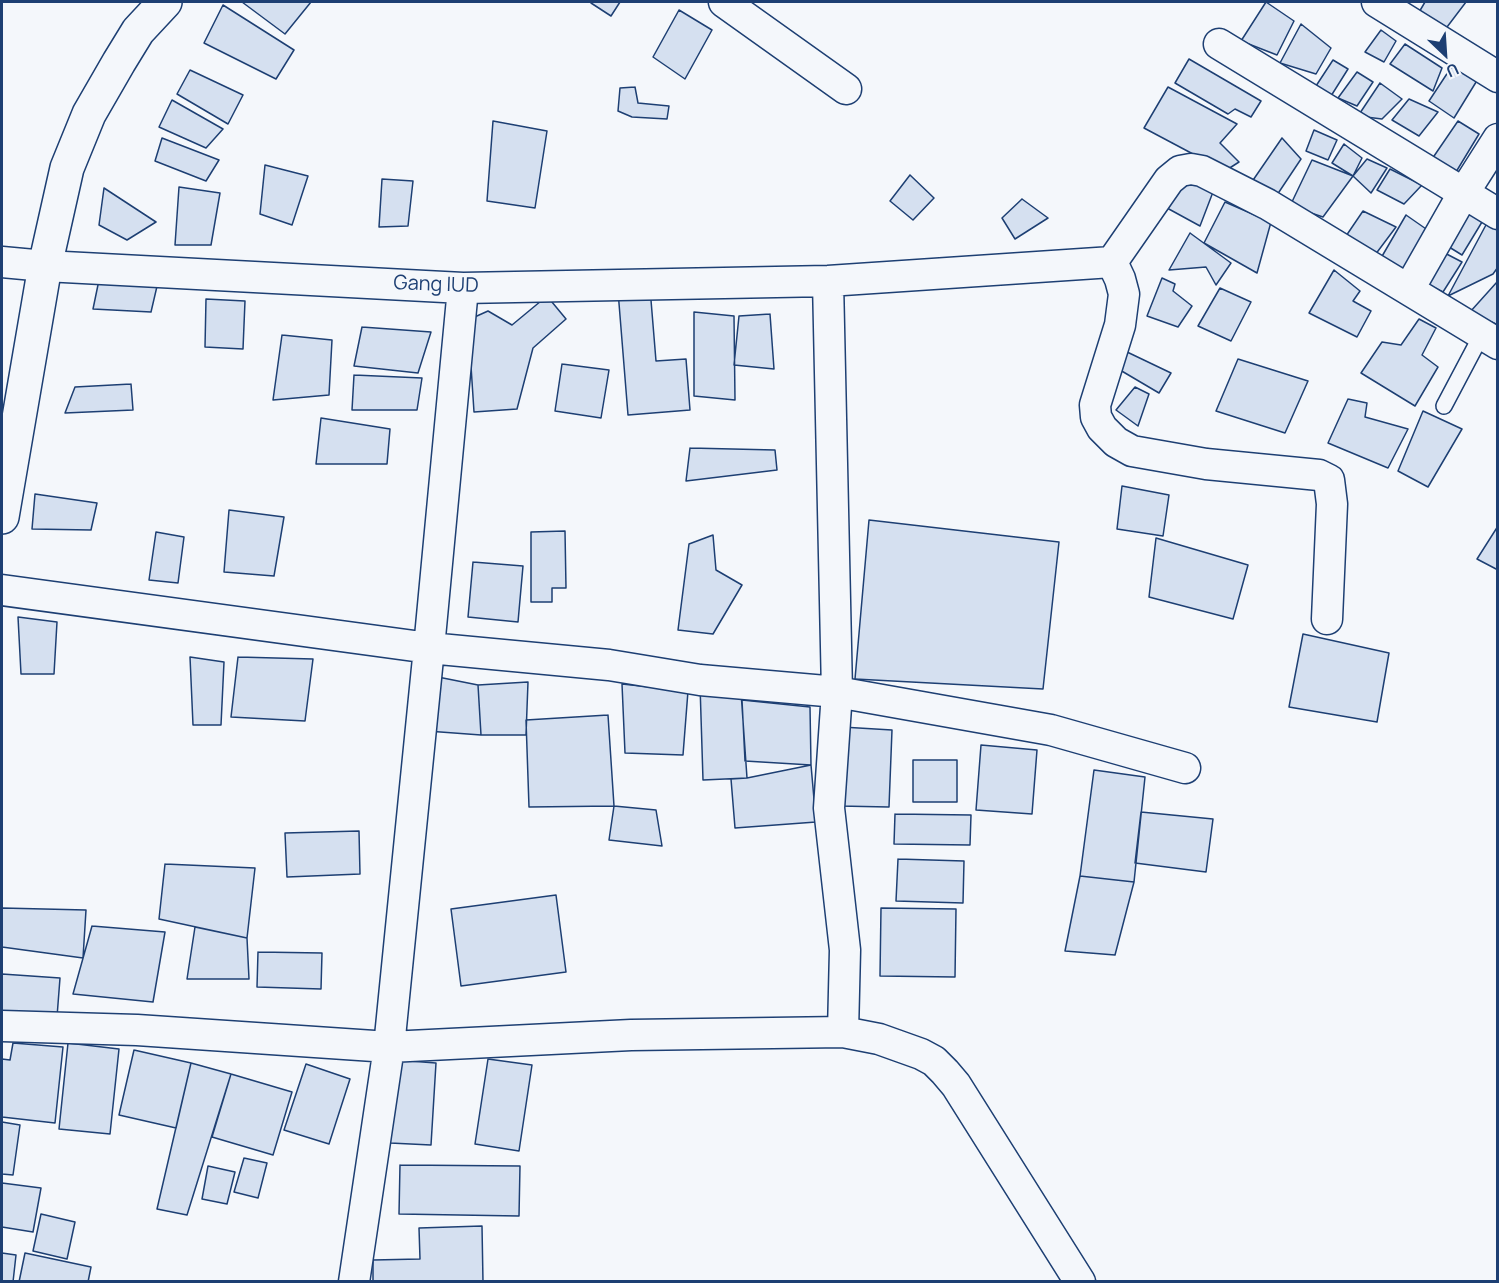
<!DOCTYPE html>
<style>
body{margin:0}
#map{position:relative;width:1499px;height:1283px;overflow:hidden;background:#f4f7fb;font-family:Manrope,sans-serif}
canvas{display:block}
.frame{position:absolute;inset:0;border:3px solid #1d3f73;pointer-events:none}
.north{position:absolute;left:1415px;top:24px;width:60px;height:60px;-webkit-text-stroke:4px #f4f7fb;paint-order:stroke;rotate:155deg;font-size:16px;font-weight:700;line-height:24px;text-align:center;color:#1d3f73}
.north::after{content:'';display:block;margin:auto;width:21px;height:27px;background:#1d3f73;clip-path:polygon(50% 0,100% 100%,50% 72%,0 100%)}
</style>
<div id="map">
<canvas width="1499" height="1283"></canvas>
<div class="frame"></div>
<div class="north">U</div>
</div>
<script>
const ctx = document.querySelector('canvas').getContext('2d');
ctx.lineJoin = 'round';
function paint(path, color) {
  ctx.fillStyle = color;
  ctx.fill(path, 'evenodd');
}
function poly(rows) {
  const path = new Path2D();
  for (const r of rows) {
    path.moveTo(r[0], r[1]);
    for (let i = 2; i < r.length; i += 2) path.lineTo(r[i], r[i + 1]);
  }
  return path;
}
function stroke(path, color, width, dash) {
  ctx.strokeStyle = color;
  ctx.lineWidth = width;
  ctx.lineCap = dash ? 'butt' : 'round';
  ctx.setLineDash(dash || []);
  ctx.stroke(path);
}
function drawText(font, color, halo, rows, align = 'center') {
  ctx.font = font + ' Manrope,sans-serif';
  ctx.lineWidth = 4.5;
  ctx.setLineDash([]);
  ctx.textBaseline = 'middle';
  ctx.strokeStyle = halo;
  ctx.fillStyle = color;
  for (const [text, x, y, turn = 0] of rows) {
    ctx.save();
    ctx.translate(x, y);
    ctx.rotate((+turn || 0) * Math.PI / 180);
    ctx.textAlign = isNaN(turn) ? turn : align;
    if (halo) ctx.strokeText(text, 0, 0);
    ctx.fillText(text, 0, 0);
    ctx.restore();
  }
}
const building = poly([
 [242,2,311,2,285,34,242,2],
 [592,2,620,2,611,16,591,3,592,2],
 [1266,2,1294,21,1277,55,1241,41,1266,2],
 [1425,2,1466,2,1444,31,1418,14,1425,2],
 [223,5,294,50,276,79,204,43,223,5],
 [679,10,712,30,685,79,653,57,679,10],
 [1301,24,1331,48,1316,74,1280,63,1301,24],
 [1381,30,1396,41,1384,62,1365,52,1381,30],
 [1405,44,1442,68,1433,91,1390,64,1405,44],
 [1458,57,1481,74,1454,118,1429,101,1458,57],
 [1189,59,1261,101,1251,117,1235,109,1228,114,1175,83,1189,59],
 [1333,60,1348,69,1331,96,1314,89,1333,60],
 [190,70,243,95,228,124,177,94,190,70],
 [1357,72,1373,82,1357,106,1338,98,1357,72],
 [1380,83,1402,99,1382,119,1358,116,1380,83],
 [635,87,638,103,669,106,667,119,632,117,618,111,620,88,635,87],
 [1168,87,1237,124,1220,143,1239,162,1225,171,1144,128,1168,87],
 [1409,99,1438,112,1419,136,1392,120,1409,99],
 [172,100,223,129,206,148,159,127,172,100],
 [493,121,547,131,535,208,487,201,493,121],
 [1458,121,1479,134,1456,172,1432,159,1458,121],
 [1314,130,1337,140,1328,160,1306,151,1314,130],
 [162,138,219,160,206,181,155,161,162,138],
 [1282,138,1301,159,1273,201,1249,186,1282,138],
 [1344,144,1362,158,1353,176,1332,163,1344,144],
 [1367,159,1387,168,1371,193,1353,176,1367,159],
 [1312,160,1353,176,1323,217,1290,206,1312,160],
 [265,165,308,176,292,225,260,214,265,165],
 [1390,169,1422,185,1404,204,1377,190,1390,169],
 [910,175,934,198,913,220,890,201,910,175],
 [1183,177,1213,192,1200,226,1167,208,1183,177],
 [382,179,413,181,408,226,379,227,382,179],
 [179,187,220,193,211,245,175,245,179,187],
 [104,188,156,222,127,240,99,225,104,188],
 [1022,199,1048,218,1015,239,1002,218,1022,199],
 [1225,202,1271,222,1257,273,1204,243,1225,202],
 [1463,209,1482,222,1462,255,1441,242,1463,209],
 [1363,211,1396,227,1375,255,1346,236,1363,211],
 [1406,215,1429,231,1404,269,1381,258,1406,215],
 [1487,223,1498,229,1498,267,1493,274,1448,296,1487,223],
 [1190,233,1231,263,1216,285,1206,267,1169,270,1190,233],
 [1437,249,1462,262,1443,292,1421,281,1437,249],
 [1334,270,1360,291,1353,301,1371,311,1357,337,1309,313,1334,270],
 [1162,278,1175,284,1173,291,1192,306,1178,327,1147,316,1162,278],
 [99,280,158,282,151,312,93,309,99,280],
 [1497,282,1498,282,1498,325,1470,312,1497,282],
 [650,288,656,361,686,359,690,410,628,415,618,291,650,288],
 [1220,288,1251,302,1231,341,1198,326,1220,288],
 [547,296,566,319,533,348,517,409,474,412,468,320,488,311,512,325,547,296],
 [206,299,245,301,243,349,205,347,206,299],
 [694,312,734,316,735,400,694,396,694,312],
 [770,314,774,369,734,365,739,316,770,314],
 [1419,319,1436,328,1422,355,1438,367,1415,406,1361,373,1382,342,1401,345,1419,319],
 [362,327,431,332,418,373,354,366,362,327],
 [282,335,332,340,329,395,273,400,282,335],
 [1125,351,1171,373,1159,393,1120,370,1125,351],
 [1238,359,1308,381,1285,433,1216,411,1238,359],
 [562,364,609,370,601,418,555,411,562,364],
 [354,375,422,378,417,410,352,410,354,375],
 [131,384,133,410,65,413,75,387,131,384],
 [1135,387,1149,394,1138,426,1116,410,1135,387],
 [1348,399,1367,403,1365,417,1408,429,1388,468,1328,443,1348,399],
 [1423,411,1462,429,1428,487,1398,471,1423,411],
 [321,418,390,429,387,464,316,464,321,418],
 [690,448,775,450,777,470,686,481,690,448],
 [1122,486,1169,495,1163,536,1117,529,1122,486],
 [35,494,97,503,91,530,32,529,35,494],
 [229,510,284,517,274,576,224,572,229,510],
 [869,520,1059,542,1043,689,855,679,869,520],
 [1498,526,1498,570,1477,559,1498,526],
 [565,531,566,588,552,588,552,602,531,602,531,532,565,531],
 [156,532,184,537,178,583,149,580,156,532],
 [713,535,716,570,742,585,713,634,678,630,689,544,713,535],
 [1156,538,1248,565,1233,619,1149,597,1156,538],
 [473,562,523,566,518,622,468,617,473,562],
 [18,617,57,622,54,674,21,674,18,617],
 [1303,634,1389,653,1377,722,1289,707,1303,634],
 [190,657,224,662,221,725,193,725,190,657],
 [238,657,313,659,305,721,231,717,238,657],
 [433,676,478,685,481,735,427,731,433,676],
 [528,682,526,735,481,735,478,685,528,682],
 [622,684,688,691,683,755,625,753,622,684],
 [700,685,741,692,747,778,703,780,700,685],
 [742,700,810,707,811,765,745,761,742,700],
 [608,715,614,806,529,807,526,720,608,715],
 [842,727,892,730,889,807,839,806,842,727],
 [981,745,1037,750,1032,814,976,810,981,745],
 [913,760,957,760,957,802,913,802,913,760],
 [811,765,816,822,735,828,731,779,747,778,811,765],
 [1094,770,1145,777,1134,882,1080,876,1094,770],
 [614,806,656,810,662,846,609,840,614,806],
 [1141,812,1213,819,1206,872,1135,863,1141,812],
 [895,814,971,815,970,845,894,844,895,814],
 [359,831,360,874,287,877,285,833,359,831],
 [898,859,964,861,963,903,896,901,898,859],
 [165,864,255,868,247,938,159,919,165,864],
 [1080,876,1134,882,1115,955,1065,951,1080,876],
 [556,895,566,972,461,986,451,909,556,895],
 [2,908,86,910,83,958,2,947,2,908],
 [881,908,956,909,955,977,880,976,881,908],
 [92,926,165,932,153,1002,73,994,92,926],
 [195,927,247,938,249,979,187,979,195,927],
 [258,952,322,953,321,989,257,987,258,952],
 [2,974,60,978,57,1017,2,1014,2,974],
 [13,1043,63,1047,55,1123,2,1117,2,1059,10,1060,13,1043],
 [68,1043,119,1049,110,1134,59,1129,68,1043],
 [134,1050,191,1063,176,1128,119,1115,134,1050],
 [488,1059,532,1065,519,1151,475,1144,488,1059],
 [396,1060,436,1063,431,1145,390,1143,396,1060],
 [191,1063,231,1074,187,1215,157,1209,191,1063],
 [306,1064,350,1079,329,1144,284,1130,306,1064],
 [231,1074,292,1092,273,1155,212,1137,231,1074],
 [2,1122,20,1125,13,1175,2,1174,2,1122],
 [244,1158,267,1163,258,1198,234,1192,244,1158],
 [400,1165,520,1166,519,1216,399,1214,400,1165],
 [208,1166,235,1172,227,1204,202,1199,208,1166],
 [2,1183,41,1188,33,1232,2,1227,2,1183],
 [41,1214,75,1222,67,1259,33,1251,41,1214],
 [482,1226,483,1282,373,1282,373,1260,420,1259,419,1228,482,1226],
 [2,1253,16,1255,13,1282,2,1282,2,1253],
 [25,1253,91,1267,88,1282,19,1282,25,1253]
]);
paint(building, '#d5e0f0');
stroke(building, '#1d3f73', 1.5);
const service = poly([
 [1444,406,1482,334]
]);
const minor = poly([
 [724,2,846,89],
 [1377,2,1498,77],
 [1219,44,1498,214],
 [2,262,45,266,463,288,828,281,1112,262],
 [1112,262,1120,279,1124,294,1120,325,1095,405,1096,417,1102,428,1116,442,1132,451,1206,464,1319,475,1329,480,1332,504,1327,619],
 [1112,262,1169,180,1180,171,1191,169,1202,171,1267,204,1498,344],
 [828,281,837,692,829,808,845,950,843,1032,879,1039,921,1054,934,1061,945,1072,956,1085,1080,1282],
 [1409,289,1463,194,1498,139],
 [2,590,429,648,609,665,700,680,837,692,1051,730,1185,768],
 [2,1026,137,1030,389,1047,631,1035,843,1032],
 [354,1282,389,1047,429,648,463,288]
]);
const tertiary = poly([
 [2,517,45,266,67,168,89,114,119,62,138,31,165,2]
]);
stroke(service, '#1d3f73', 18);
stroke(minor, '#1d3f73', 33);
stroke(tertiary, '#1d3f73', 36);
stroke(service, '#f4f7fb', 15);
stroke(minor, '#f4f7fb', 30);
stroke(tertiary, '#f4f7fb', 33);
drawText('20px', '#1d3f73', '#f4f7fb', [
 ["Gang IUD",436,285,2]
]);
</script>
